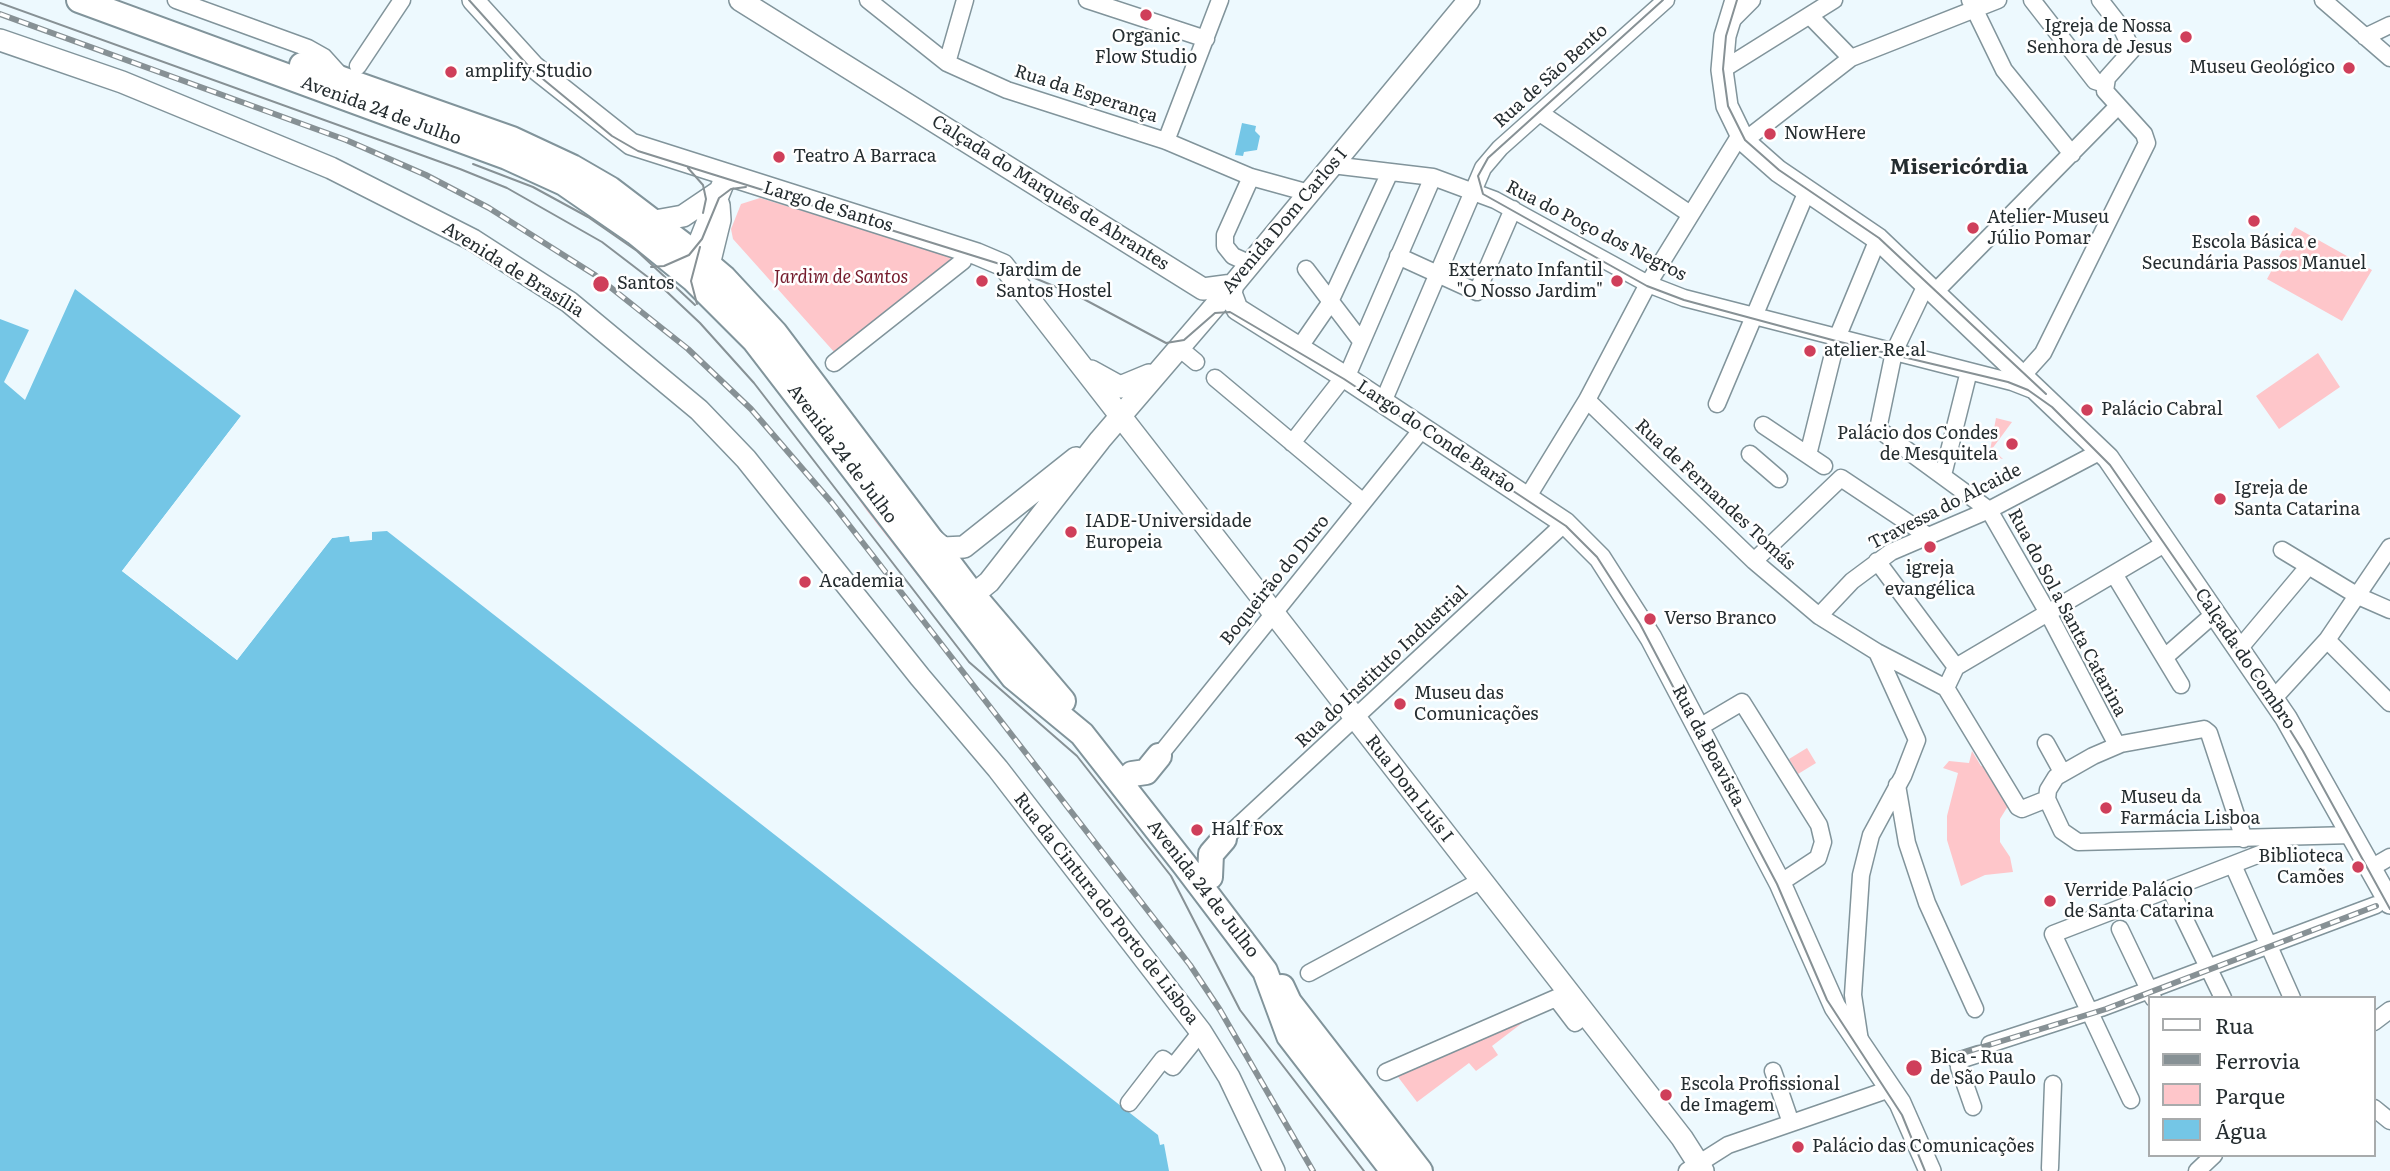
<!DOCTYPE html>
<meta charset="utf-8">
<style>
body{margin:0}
#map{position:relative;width:2390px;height:1171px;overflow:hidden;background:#edf9fe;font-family:Literata,serif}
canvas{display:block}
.legend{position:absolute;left:2148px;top:996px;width:228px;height:161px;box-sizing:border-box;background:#fff;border:2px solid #a8abac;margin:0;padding:9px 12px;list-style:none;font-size:21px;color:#252d30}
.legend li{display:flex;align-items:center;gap:14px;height:35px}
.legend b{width:35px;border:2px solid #a8abac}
</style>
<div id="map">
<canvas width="2390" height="1171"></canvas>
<ul class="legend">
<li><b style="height:9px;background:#fff"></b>Rua</li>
<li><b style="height:9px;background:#879195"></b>Ferrovia</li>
<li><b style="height:19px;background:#fec6ca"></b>Parque</li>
<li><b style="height:19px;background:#74c6e6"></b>Água</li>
</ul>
</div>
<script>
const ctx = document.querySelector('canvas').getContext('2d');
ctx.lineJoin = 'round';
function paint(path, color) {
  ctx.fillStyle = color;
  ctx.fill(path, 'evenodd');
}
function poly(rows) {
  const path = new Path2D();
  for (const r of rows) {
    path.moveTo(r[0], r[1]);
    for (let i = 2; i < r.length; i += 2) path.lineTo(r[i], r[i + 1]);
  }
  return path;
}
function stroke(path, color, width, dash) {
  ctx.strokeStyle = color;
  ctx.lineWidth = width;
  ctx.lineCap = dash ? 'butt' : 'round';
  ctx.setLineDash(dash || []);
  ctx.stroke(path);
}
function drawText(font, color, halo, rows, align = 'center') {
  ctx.font = font + ' Literata,serif';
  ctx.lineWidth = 5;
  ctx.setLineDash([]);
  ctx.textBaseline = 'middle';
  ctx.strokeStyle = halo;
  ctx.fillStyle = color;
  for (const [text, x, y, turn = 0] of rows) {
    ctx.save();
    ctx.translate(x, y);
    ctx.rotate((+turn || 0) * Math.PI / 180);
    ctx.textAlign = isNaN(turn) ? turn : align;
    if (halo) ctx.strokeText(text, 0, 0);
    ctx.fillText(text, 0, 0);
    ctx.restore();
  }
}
paint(poly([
 [760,198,956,257,835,353,733,239,731,229,741,204],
 [2295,227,2372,270,2342,321,2267,279],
 [2318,353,2340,387,2279,429,2256,396],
 [1996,418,2012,422,1992,449,2003,459,1989,456],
 [825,452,985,654,981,657,867,511],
 [1807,748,1816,763,1798,774,1789,759],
 [1972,751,1981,766,1988,767,2008,806,2000,819,2000,842,2010,857,2013,872,1985,875,1961,886,1947,840,1947,816,1958,773,1943,768,1949,761,1969,763],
 [1534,1014,1492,1046,1498,1055,1476,1071,1469,1063,1417,1102,1395,1073]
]), '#fec6ca');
paint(poly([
 [1242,123,1256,126,1255,131,1260,136,1257,150,1244,152,1243,156,1235,155],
 [75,289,241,416,122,571,237,660,332,538,349,536,350,542,372,540,372,532,387,531,1158,1135,1160,1145,1164,1144,1169,1171,0,1171,0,319,29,330,4,382,25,400]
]), '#74c6e6');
paint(poly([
 [241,416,244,418,126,570,236,655,330,535,349,532,352,535,332,538,237,660,122,571]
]), '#edf9fe');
const street = poly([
 [176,0,308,48,324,57,342,77],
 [868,0,947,63,1007,90,1166,141,1251,177,1309,193],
 [1087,0,1206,39],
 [1970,0,2004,70,2072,154],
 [2032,0,2095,81,2105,84],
 [2323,0,2390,58],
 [1810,16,1851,58],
 [1731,21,1752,0],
 [2365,37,2390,25],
 [947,63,965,0],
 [358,66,402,0],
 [1722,70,1834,0],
 [1540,113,1690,214],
 [1166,141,1220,0],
 [1744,141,1851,58,1998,0],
 [1332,165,1433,177,1495,200,1648,284,1684,298,2012,382,2030,389],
 [1398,256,1477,292,1513,209],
 [1251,264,1233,256,1225,246,1225,235,1251,177],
 [1306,269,1361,341],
 [1926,285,1894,352,1878,429,1989,510,2048,613,2117,745],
 [1934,293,2118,106],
 [1178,347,1196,362],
 [1299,348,1328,306,1390,172],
 [834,363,963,261],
 [1215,378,1363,502],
 [2016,383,2043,353,2147,143,2144,134,2105,91,2107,78,2132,50,2121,27,2100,0],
 [1587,400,1754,561,1819,616,1877,652,1946,688,2018,807,2022,809,2047,799],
 [1383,402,1483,168,1500,148,1666,0],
 [1717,404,1807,191],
 [1763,425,1824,466],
 [1292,443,1350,369,1433,177],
 [1750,454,1779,479],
 [1808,455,1837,338,1878,239],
 [1943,475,1969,371],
 [1527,498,1587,400,1648,284,1740,135],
 [2282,550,2358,596,2390,610],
 [1754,561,1841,478,1928,536],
 [1877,561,1956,667],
 [2114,574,2181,685],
 [1819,616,1852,581,1891,552,1989,510,2101,451],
 [2327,640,2390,703],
 [2239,649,2307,568],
 [2165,657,2214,614],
 [1946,688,1956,667,2166,543],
 [2274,698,2327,640,2390,547],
 [1698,728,1742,702,1819,825,1823,842,1818,858,1780,883],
 [2046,743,2062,772],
 [1159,756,1423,428],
 [1897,785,1907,843,1927,903,1975,1009],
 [2047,799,2062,831,2078,842,2353,835],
 [2047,799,2048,790,2056,777,2093,756,2121,744,2204,729,2209,733,2244,839],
 [1224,839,1565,523],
 [2233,865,2292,998],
 [2371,868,2390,857],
 [2173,895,2223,998],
 [2120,929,2153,998],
 [1309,973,1480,881],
 [2374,1022,2390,1010],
 [1860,1041,1853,995,1861,875,1871,835,1903,776,1917,740,1877,652],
 [1990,1044,2101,1008,2376,905],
 [1957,1061,1979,1054],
 [1959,1067,1973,1107],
 [1773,1071,1791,1123],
 [1386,1072,1556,998,1575,1023,1585,1015],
 [2131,1100,2053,934,2278,847,2285,838],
 [1129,1103,1163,1059,1173,1067,1201,1032],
 [2374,1108,2390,1121],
 [2050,1168,2053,1084],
 [1687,1171,1728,1145,1890,1089],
 [2197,1171,2214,1155]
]);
const secondary = poly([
 [473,0,534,67,631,144,977,254,1003,265,1682,1138,1703,1171],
 [740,0,1203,289,1233,285],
 [1736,0,1725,36,1722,70,1727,106,1744,141,1778,171,1878,239,2108,458,2286,718,2390,903],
 [0,40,122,82,331,168,473,240,569,302,699,410,746,459,920,677,998,769,1201,1032,1229,1077,1274,1171],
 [655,221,683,216,717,193],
 [695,253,726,176],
 [709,265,720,220,719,205],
 [1233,285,1231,293,1237,309,1345,377,1565,523,1600,558,1651,638,1780,883,1835,1007,1900,1103,1930,1171],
 [1091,371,1120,387,1149,375],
 [930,537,943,548,964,547,1076,458],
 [957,595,973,595,989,582,1100,440,1233,285,1469,0]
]);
const primary = poly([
 [79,0,507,157,564,183,635,232,694,280,754,340,1013,677,1082,734,1184,864,1265,971,1289,1036,1393,1171],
 [302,65,512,139,572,167,610,189,698,256,724,278,775,333,973,595,1063,701],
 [1132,774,1146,772,1159,756],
 [1210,877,1211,854,1224,839],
 [1282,987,1289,1002,1420,1171]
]);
stroke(street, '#81949b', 19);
stroke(secondary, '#81949b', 24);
stroke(primary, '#81949b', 28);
stroke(street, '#fff', 16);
stroke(secondary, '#fff', 21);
stroke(primary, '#fff', 24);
stroke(poly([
 [469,0,532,70,612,136,638,151,1003,265,1078,296,1166,343,1184,340,1215,313,1230,312,1344,379,1566,526,1597,557,1640,624,1777,884,1827,1000,1902,1115,1925,1171],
 [1663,0,1488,158,1478,176,1483,194,1647,286,1684,300,1836,341,2008,382,2028,390,2052,407,2110,465,2262,685,2303,751,2390,909],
 [1737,0,1726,36,1723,69,1728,106,1745,140,1779,170,1879,238,2046,394],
 [0,3,460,169,507,188,602,242,666,291,700,323,754,383,969,662,1077,756,1171,876,1240,1010,1364,1171],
 [473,164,533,187,588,217,637,251,695,305],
 [688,168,703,185,706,199,703,213],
 [651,267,664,266,689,255,702,239,719,198,731,189,746,187],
 [697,304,691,281,700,247]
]), '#879195', 2);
const rail = poly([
 [0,14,346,140,426,175,489,208,595,275,688,349,751,409,832,503,1190,965,1220,1010,1313,1171],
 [1953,1056,2106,1009,2376,906]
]);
stroke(rail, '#879195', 6);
stroke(rail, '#fff', 3.5, [10]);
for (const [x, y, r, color] of [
 [1146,15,7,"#cf3f5a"],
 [2186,37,7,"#cf3f5a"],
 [2349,68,7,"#cf3f5a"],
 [451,72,7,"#cf3f5a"],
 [1770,134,7,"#cf3f5a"],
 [779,157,7,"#cf3f5a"],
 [2254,221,7,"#cf3f5a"],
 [1973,228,7,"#cf3f5a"],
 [982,281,7,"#cf3f5a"],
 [1617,281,7,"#cf3f5a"],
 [601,284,9,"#cf3f5a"],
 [1810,351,7,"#cf3f5a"],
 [2087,410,7,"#cf3f5a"],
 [2012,444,7,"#cf3f5a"],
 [2220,499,7,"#cf3f5a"],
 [1071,532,7,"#cf3f5a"],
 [1930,547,7,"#cf3f5a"],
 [805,582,7,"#cf3f5a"],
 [1650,619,7,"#cf3f5a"],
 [1400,704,7,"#cf3f5a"],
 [2106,808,7,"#cf3f5a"],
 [1197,830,7,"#cf3f5a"],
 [2358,867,7,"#cf3f5a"],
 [2050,901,7,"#cf3f5a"],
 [1914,1068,9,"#cf3f5a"],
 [1666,1095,7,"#cf3f5a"],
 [1798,1147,7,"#cf3f5a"]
]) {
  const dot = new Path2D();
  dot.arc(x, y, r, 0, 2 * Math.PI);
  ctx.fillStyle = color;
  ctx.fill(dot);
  stroke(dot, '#fff', 2.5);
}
drawText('18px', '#252d30', '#fff', [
 ["Igreja de Nossa",2172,27,"right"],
 ["Senhora de Jesus",2172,48,"right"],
 ["Organic",1146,37,"center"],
 ["Flow Studio",1146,58,"center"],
 ["Museu Geológico",2335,68,"right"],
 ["amplify Studio",465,72],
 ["NowHere",1784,134],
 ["Teatro A Barraca",793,157],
 ["Atelier-Museu",1987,218],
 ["Júlio Pomar",1987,239],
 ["Escola Básica e",2254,243,"center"],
 ["Secundária Passos Manuel",2254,264,"center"],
 ["Jardim de",996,271],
 ["Santos Hostel",996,292],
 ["Externato Infantil",1603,271,"right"],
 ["\"O Nosso Jardim\"",1603,292,"right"],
 ["Santos",617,284],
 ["atelier Re.al",1824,351],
 ["Palácio Cabral",2101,410],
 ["Palácio dos Condes",1998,434,"right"],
 ["de Mesquitela",1998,455,"right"],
 ["Igreja de",2234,489],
 ["Santa Catarina",2234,510],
 ["IADE-Universidade",1085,522],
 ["Europeia",1085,543],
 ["igreja",1930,569,"center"],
 ["evangélica",1930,590,"center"],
 ["Academia",819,582],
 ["Verso Branco",1664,619],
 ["Museu das",1414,694],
 ["Comunicações",1414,715],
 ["Museu da",2120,798],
 ["Farmácia Lisboa",2120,819],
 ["Half Fox",1211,830],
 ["Biblioteca",2344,857,"right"],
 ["Camões",2344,878,"right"],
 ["Verride Palácio",2064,891],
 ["de Santa Catarina",2064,912],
 ["Bica - Rua",1930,1058],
 ["de São Paulo",1930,1079],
 ["Escola Profissional",1680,1085],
 ["de Imagem",1680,1106],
 ["Palácio das Comunicações",1812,1147]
], 'left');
drawText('18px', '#252d30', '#fff', [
 ["Rua de São Bento",1551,76,-42],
 ["Rua da Esperança",1086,94,18],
 ["Avenida 24 de Julho",381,111,20],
 ["Calçada do Marquês de Abrantes",1050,193,32],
 ["Largo de Santos",828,207,17],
 ["Avenida Dom Carlos I",1285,221,-50],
 ["Rua do Poço dos Negros",1596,231,27],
 ["Avenida de Brasília",513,270,32],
 ["Largo do Conde Barão",1436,437,34],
 ["Avenida 24 de Julho",842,454,53],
 ["Rua de Fernandes Tomás",1715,495,43],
 ["Travessa do Alcaide",1945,507,-27],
 ["Boqueirão do Duro",1275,580,-51],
 ["Rua do Sol a Santa Catarina",2067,613,62],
 ["Calçada do Combro",2245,659,56],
 ["Rua do Instituto Industrial",1382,667,-43],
 ["Rua da Boavista",1708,746,62],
 ["Rua Dom Luís I",1409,789,52],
 ["Avenida 24 de Julho",1203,889,52],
 ["Rua da Cintura do Porto de Lisboa",1106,909,52]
]);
drawText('italic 18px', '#751c2d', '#fff', [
 ["Jardim de Santos",841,278]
]);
drawText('bold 21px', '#252d30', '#fff', [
 ["Misericórdia",1959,168]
]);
</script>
